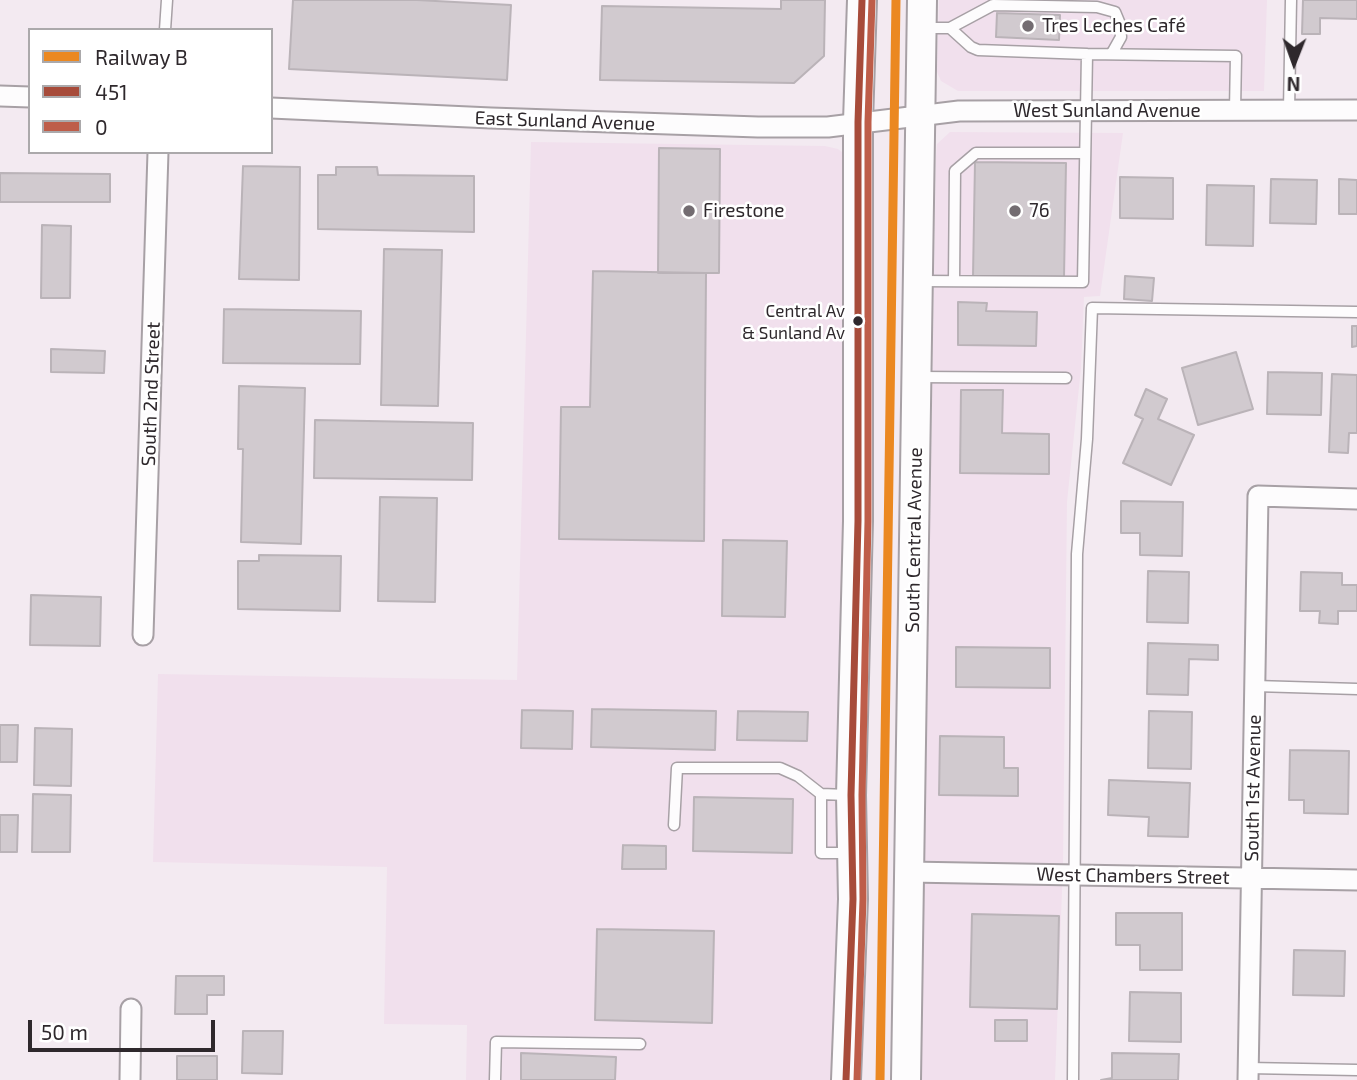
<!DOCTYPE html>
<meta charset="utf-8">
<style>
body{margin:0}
#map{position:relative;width:1357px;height:1080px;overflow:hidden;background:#f3eaf1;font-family:"Exo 2",sans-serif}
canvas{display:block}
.legend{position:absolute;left:28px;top:28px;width:245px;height:126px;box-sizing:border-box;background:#fff;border:2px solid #aba9ab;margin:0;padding:9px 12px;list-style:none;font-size:21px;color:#2e282c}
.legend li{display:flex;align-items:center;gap:14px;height:35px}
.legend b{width:35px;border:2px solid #aba9ab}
.north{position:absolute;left:1259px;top:28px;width:70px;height:70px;-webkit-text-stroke:5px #fff;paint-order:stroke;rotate:181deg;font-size:19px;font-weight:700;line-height:28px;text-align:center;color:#2e282c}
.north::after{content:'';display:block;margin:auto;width:24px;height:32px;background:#2e282c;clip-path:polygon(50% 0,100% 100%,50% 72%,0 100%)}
.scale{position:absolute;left:28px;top:1020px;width:187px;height:32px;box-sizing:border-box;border:4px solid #2e282c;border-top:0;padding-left:9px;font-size:21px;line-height:24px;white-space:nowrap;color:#2e282c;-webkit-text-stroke:5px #fff;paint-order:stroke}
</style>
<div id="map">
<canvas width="1357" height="1080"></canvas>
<ul class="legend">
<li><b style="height:9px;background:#eb8821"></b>Railway B</li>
<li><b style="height:9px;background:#a74b3a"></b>451</li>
<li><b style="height:9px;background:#be5d49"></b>0</li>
</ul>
<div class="north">N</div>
<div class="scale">50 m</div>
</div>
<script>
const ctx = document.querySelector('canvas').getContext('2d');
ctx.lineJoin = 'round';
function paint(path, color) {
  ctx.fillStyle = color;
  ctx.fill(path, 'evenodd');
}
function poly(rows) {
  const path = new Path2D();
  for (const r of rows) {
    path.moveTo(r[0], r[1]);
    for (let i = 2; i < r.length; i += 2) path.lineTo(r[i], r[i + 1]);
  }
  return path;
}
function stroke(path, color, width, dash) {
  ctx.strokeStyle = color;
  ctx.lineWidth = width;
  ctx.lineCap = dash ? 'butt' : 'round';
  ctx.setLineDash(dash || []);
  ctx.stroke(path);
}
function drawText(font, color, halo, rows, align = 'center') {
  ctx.font = font + ' "Exo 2",sans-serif';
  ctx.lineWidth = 5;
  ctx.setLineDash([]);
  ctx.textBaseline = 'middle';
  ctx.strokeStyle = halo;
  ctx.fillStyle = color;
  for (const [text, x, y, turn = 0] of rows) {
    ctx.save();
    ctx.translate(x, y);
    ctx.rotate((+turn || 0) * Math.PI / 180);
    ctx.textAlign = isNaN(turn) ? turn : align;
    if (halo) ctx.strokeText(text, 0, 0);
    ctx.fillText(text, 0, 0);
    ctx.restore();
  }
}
paint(poly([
 [939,0,1267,0,1264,91,958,91,941,81,937,72],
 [950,132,1123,133,1100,296,1084,297,1081,368,1067,502,1063,864,1055,1080,921,1080,936,156,937,144],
 [531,142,825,146,838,149,846,155,849,165,835,1080,466,1080,467,1025,384,1024,387,867,153,862,158,674,517,680]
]), '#f1e0ed');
const building = poly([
 [293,0,417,0,511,5,507,80,289,69,293,0],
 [781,0,825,0,824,56,794,83,600,80,602,6,781,9,781,0],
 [1303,0,1357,0,1357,19,1320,18,1320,34,1302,34,1303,0],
 [997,13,1060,15,1059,40,996,37,997,13],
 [659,148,720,149,719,273,658,273,659,148],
 [975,162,1066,163,1064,277,973,276,975,162],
 [243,166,300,167,299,280,239,279,243,166],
 [336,167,377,167,378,175,474,176,474,232,318,229,318,175,336,175,336,167],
 [0,173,110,174,110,202,0,202,0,173],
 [1120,177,1173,178,1173,219,1120,218,1120,177],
 [1271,179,1317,180,1316,224,1270,223,1271,179],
 [1339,179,1357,180,1357,214,1339,214,1339,179],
 [1207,185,1254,186,1253,246,1206,245,1207,185],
 [42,225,71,226,70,298,41,298,42,225],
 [384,249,442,250,438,406,381,405,384,249],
 [593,271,706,273,704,541,559,539,561,407,590,407,593,271],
 [1125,276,1154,278,1152,301,1124,299,1125,276],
 [958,302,987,303,986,311,1037,312,1036,346,958,345,958,302],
 [224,309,361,311,360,364,223,363,224,309],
 [1352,326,1357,326,1357,346,1352,347,1352,326],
 [51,349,105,351,104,373,51,372,51,349],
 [1236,352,1253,409,1198,425,1182,368,1236,352],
 [1268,372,1322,373,1321,415,1267,414,1268,372],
 [1332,374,1357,375,1357,433,1349,433,1348,453,1329,452,1332,374],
 [239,386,305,388,301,544,241,542,243,449,238,449,239,386],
 [1146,389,1167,399,1158,419,1194,435,1171,485,1123,463,1143,419,1135,415,1146,389],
 [961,390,1003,390,1002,433,1049,434,1049,474,960,473,961,390],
 [315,420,473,423,472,480,314,478,315,420],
 [380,497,437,498,435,602,378,601,380,497],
 [1121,501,1183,502,1182,556,1140,555,1140,533,1121,533,1121,501],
 [723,540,787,541,785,617,722,616,723,540],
 [259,555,341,556,340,611,238,609,238,561,259,561,259,555],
 [1148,571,1189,572,1188,623,1147,622,1148,571],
 [1301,572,1342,573,1342,585,1357,585,1357,611,1338,611,1338,624,1319,623,1320,611,1300,611,1301,572],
 [31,595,101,597,100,646,30,645,31,595],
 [1148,643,1218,645,1218,660,1189,659,1188,695,1147,694,1148,643],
 [956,647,1050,648,1050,688,956,687,956,647],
 [592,709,716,711,715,750,591,747,592,709],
 [522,710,573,711,572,749,521,748,522,710],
 [738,711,808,712,807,741,737,740,738,711],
 [1149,711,1192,712,1191,769,1148,768,1149,711],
 [0,725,18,725,17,762,0,762,0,725],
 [35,728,72,729,71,786,34,785,35,728],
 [940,736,1004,737,1004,768,1018,768,1018,796,939,795,940,736],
 [1290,750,1349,751,1348,814,1304,813,1304,800,1289,800,1290,750],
 [1109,780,1190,783,1188,837,1148,836,1149,817,1108,815,1109,780],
 [33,794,71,795,70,852,32,852,33,794],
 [694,797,793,799,792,853,693,851,694,797],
 [0,815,18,815,17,852,0,852,0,815],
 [623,845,666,846,666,869,622,869,623,845],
 [1116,913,1182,913,1182,970,1140,970,1140,945,1116,945,1116,913],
 [972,914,1059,916,1057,1009,970,1007,972,914],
 [597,929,714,931,712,1023,595,1020,597,929],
 [1294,950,1345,951,1344,996,1293,995,1294,950],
 [176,976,224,976,224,995,207,995,207,1014,175,1014,176,976],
 [1130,992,1181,993,1181,1042,1129,1041,1130,992],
 [995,1020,1027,1020,1027,1041,995,1041,995,1020],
 [243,1031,283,1031,282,1074,242,1073,243,1031],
 [521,1053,616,1057,615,1080,521,1080,521,1053],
 [1112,1053,1179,1054,1178,1080,1101,1080,1112,1078,1112,1053],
 [177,1056,217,1056,217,1080,177,1080,177,1056]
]);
paint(building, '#d1cacf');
stroke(building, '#bab3b8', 2);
const service = poly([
 [950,28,993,5,1097,7,1115,12,1120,24,1121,37,1112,53],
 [165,30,167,0],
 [1087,54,1236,56,1235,110],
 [1289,110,1291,0],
 [919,281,1083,282,1087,54,978,50,971,47,950,28,924,28],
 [954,281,955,171,976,153,1084,153],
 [917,377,1066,378],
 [1255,686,1357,689],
 [821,794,821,853,851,853],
 [674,825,677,768,780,768,798,776,821,794,847,795],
 [1248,1068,1357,1070],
 [495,1080,496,1042,640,1044],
 [1073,1080,1077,554,1087,439,1092,308,1357,312]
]);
const minor = poly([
 [0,96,30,97],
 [271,108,491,118,758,127,828,127,959,111,1357,110],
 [143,635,158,152],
 [909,872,1357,880],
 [130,1080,131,1009],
 [1248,1080,1258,496,1357,499]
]);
const secondary = poly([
 [846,1080,853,899,851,795,858,521,858,122,862,0],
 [906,1080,922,0]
]);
stroke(service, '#a7a0a5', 13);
stroke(minor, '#a7a0a5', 23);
stroke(secondary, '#a7a0a5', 32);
stroke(service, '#fdfcfd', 10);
stroke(minor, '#fdfcfd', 19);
stroke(secondary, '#fdfcfd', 28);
stroke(poly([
 [846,1080,853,899,851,795,858,521,858,122,862,0]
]), '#a74b3a', 7);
stroke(poly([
 [857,1080,863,899,862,795,868,521,868,122,872,0]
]), '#be5d49', 7);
stroke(poly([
 [880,1080,896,0]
]), '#eb8821', 9);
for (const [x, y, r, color] of [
 [1028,26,7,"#736c71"],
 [689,211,7,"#736c71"],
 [1015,211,7,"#736c71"],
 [858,321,6,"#2e282c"]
]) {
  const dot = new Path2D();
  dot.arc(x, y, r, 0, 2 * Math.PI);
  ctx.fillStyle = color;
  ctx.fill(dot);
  stroke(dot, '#fff', 2.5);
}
drawText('17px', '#2e282c', '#fff', [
 ["Central Av",845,311],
 ["& Sunland Av",845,333]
], 'right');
drawText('19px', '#2e282c', '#fff', [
 ["Tres Leches Café",1042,26],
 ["Firestone",703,211],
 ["76",1029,211]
], 'left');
drawText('19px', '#2e282c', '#fff', [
 ["West Sunland Avenue",1107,111],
 ["East Sunland Avenue",565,121,2],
 ["South 2nd Street",151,394,-88],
 ["South Central Avenue",914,540,-89],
 ["South 1st Avenue",1253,788,-89],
 ["West Chambers Street",1133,876,1]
]);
</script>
